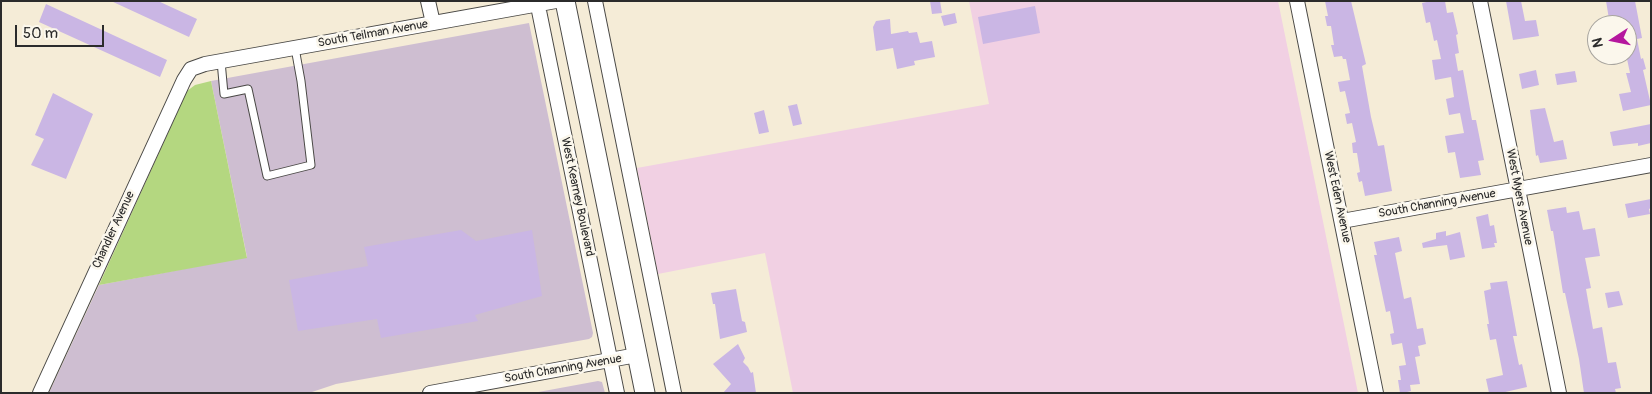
<!DOCTYPE html>
<style>
body{margin:0}
#map{position:relative;width:1652px;height:394px;overflow:hidden;background:#f5ecd7;font-family:Pangolin,sans-serif}
canvas{display:block}
.frame{position:absolute;inset:0;border:2px solid #2b2b2b;pointer-events:none}
.north{position:absolute;left:1587px;top:15px;width:50px;height:50px;box-sizing:border-box;background:#fbf7ec;border:1px solid #a8a59f;border-radius:50%;rotate:259deg;font-size:14px;font-weight:700;line-height:20px;text-align:center;color:#2b2b2b}
.north::after{content:'';display:block;margin:auto;width:18px;height:22px;background:#b5179e;clip-path:polygon(50% 0,100% 100%,50% 72%,0 100%)}
.scale{position:absolute;left:15px;top:25px;width:89px;height:22px;box-sizing:border-box;border:2px solid #2b2b2b;border-top:0;padding-left:6px;font-size:15px;line-height:18px;white-space:nowrap;color:#2b2b2b;-webkit-text-stroke:4px #fbf7ec;paint-order:stroke}
</style>
<div id="map">
<canvas width="1652" height="394"></canvas>
<div class="frame"></div>
<div class="north">N</div>
<div class="scale">50 m</div>
</div>
<script>
const ctx = document.querySelector('canvas').getContext('2d');
ctx.lineJoin = 'round';
function paint(path, color) {
  ctx.fillStyle = color;
  ctx.fill(path, 'evenodd');
}
function poly(rows) {
  const path = new Path2D();
  for (const r of rows) {
    path.moveTo(r[0], r[1]);
    for (let i = 2; i < r.length; i += 2) path.lineTo(r[i], r[i + 1]);
  }
  return path;
}
function stroke(path, color, width, dash) {
  ctx.strokeStyle = color;
  ctx.lineWidth = width;
  ctx.lineCap = dash ? 'butt' : 'round';
  ctx.setLineDash(dash || []);
  ctx.stroke(path);
}
function drawText(font, color, halo, rows, align = 'center') {
  ctx.font = font + ' Pangolin,sans-serif';
  ctx.lineWidth = 5;
  ctx.setLineDash([]);
  ctx.textBaseline = 'middle';
  ctx.strokeStyle = halo;
  ctx.fillStyle = color;
  for (const [text, x, y, turn = 0] of rows) {
    ctx.save();
    ctx.translate(x, y);
    ctx.rotate((+turn || 0) * Math.PI / 180);
    ctx.textAlign = isNaN(turn) ? turn : align;
    if (halo) ctx.strokeText(text, 0, 0);
    ctx.fillText(text, 0, 0);
    ctx.restore();
  }
}
paint(poly([
 [969,1,1278,1,1358,393,793,393,765,253,658,274,637,168,989,104]
]), '#f1d0e3');
paint(poly([
 [529,23,593,333,592,337,589,339,336,384,309,393,49,393,99,285,247,257,211,81],
 [598,381,602,382,605,393,533,393]
]), '#cebed1');
paint(poly([
 [211,81,247,258,99,285,187,91,195,85]
]), '#b4d780');
paint(poly([
 [111,1,158,1,197,19,189,37],
 [930,1,940,1,942,13,932,14],
 [1325,1,1351,1,1366,64,1362,66,1371,117,1378,146,1384,145,1392,191,1365,196,1362,181,1359,182,1357,173,1360,172,1357,153,1353,153,1352,143,1356,142,1352,123,1347,124,1345,114,1350,113,1345,91,1340,92,1338,82,1350,80,1346,59,1343,59,1342,56,1334,57,1331,45,1334,45,1331,26,1327,26,1325,16,1328,16],
 [1431,1,1445,1,1447,13,1453,12,1458,34,1456,35,1459,53,1455,54,1458,71,1463,70,1472,120,1476,120,1484,160,1478,161,1481,175,1460,178,1455,152,1448,153,1445,136,1464,133,1460,113,1449,115,1446,99,1454,97,1451,77,1435,80,1432,60,1441,59,1437,40,1434,41,1430,22,1426,23,1422,3],
 [1506,1,1521,1,1525,21,1536,20,1539,36,1513,40],
 [1606,1,1635,1,1642,38,1637,39,1641,59,1643,58,1646,69,1643,70,1651,105,1623,111,1619,94,1631,92,1626,73,1630,73,1627,59,1627,25,1610,25],
 [46,4,167,60,160,77,39,22],
 [1035,6,1040,33,983,44,978,17],
 [955,13,957,23,944,26,941,16],
 [890,19,891,34,908,31,909,33,917,32,920,43,932,41,935,57,914,61,915,65,897,69,893,48,876,51,873,27,876,21],
 [1536,70,1539,85,1522,89,1519,74],
 [1575,71,1577,82,1557,85,1555,74],
 [53,93,93,114,66,179,31,165,44,139,35,135],
 [797,104,802,124,793,126,788,106],
 [1545,108,1554,142,1563,140,1567,159,1540,163,1538,155,1536,156,1530,110],
 [764,110,769,132,759,134,754,113],
 [1651,124,1651,143,1638,146,1638,143,1613,146,1610,132],
 [1651,199,1651,208,1649,209,1650,214,1628,218,1625,204],
 [1566,207,1567,213,1579,211,1583,230,1595,228,1600,256,1585,258,1591,288,1586,289,1593,329,1602,327,1608,363,1616,362,1621,388,1615,389,1616,393,1584,393,1579,359,1565,293,1563,293,1553,231,1551,231,1547,210],
 [1488,214,1490,226,1494,225,1497,243,1494,243,1495,247,1482,249,1476,217],
 [461,230,476,241,532,230,542,296,475,315,478,321,381,338,377,319,298,331,289,280,368,266,364,247],
 [1446,231,1446,236,1460,232,1465,257,1450,260,1447,245,1423,248,1422,243,1436,239,1436,233],
 [1399,237,1402,251,1395,253,1404,299,1411,297,1417,329,1423,328,1426,344,1418,346,1420,356,1415,357,1420,384,1410,385,1411,391,1403,393,1400,393,1398,380,1401,380,1399,366,1406,365,1402,343,1392,345,1390,334,1394,333,1390,311,1386,312,1374,255,1377,255,1374,242],
 [1507,281,1517,336,1513,336,1519,365,1522,364,1527,387,1501,393,1489,393,1486,379,1503,375,1496,339,1490,340,1487,324,1489,324,1484,291,1491,289,1490,283],
 [736,289,742,321,745,322,747,332,720,339,715,304,713,304,711,293],
 [1619,291,1623,305,1608,308,1605,293],
 [738,344,745,358,743,362,748,367,751,373,753,372,756,393,723,393,731,384,713,364]
]), '#cab6e4');
const lane = poly([
 [221,61,224,94,248,89,267,176,311,165,301,81,295,48]
]);
const street = poly([
 [428,1,433,23],
 [537,1,617,393],
 [595,1,674,393],
 [1297,1,1376,393],
 [1480,1,1559,393],
 [1342,221,1651,165],
 [40,393,184,80,191,69,205,64,556,1],
 [430,393,637,355]
]);
const secondary = poly([
 [565,1,645,393]
]);
stroke(lane, '#494845', 9);
stroke(street, '#494845', 16);
stroke(secondary, '#494845', 21);
stroke(lane, '#fff', 7);
stroke(street, '#fff', 14);
stroke(secondary, '#fff', 19);
drawText('12px', '#2b2b2b', '#fbf7ec', [
 ["South Teilman Avenue",373,34,-10],
 ["West Kearney Boulevard",577,197,78],
 ["West Eden Avenue",1337,197,78],
 ["West Myers Avenue",1519,197,79],
 ["South Channing Avenue",1437,204,-10],
 ["Chandler Avenue",114,230,-65],
 ["South Channing Avenue",563,369,-10]
]);
</script>
